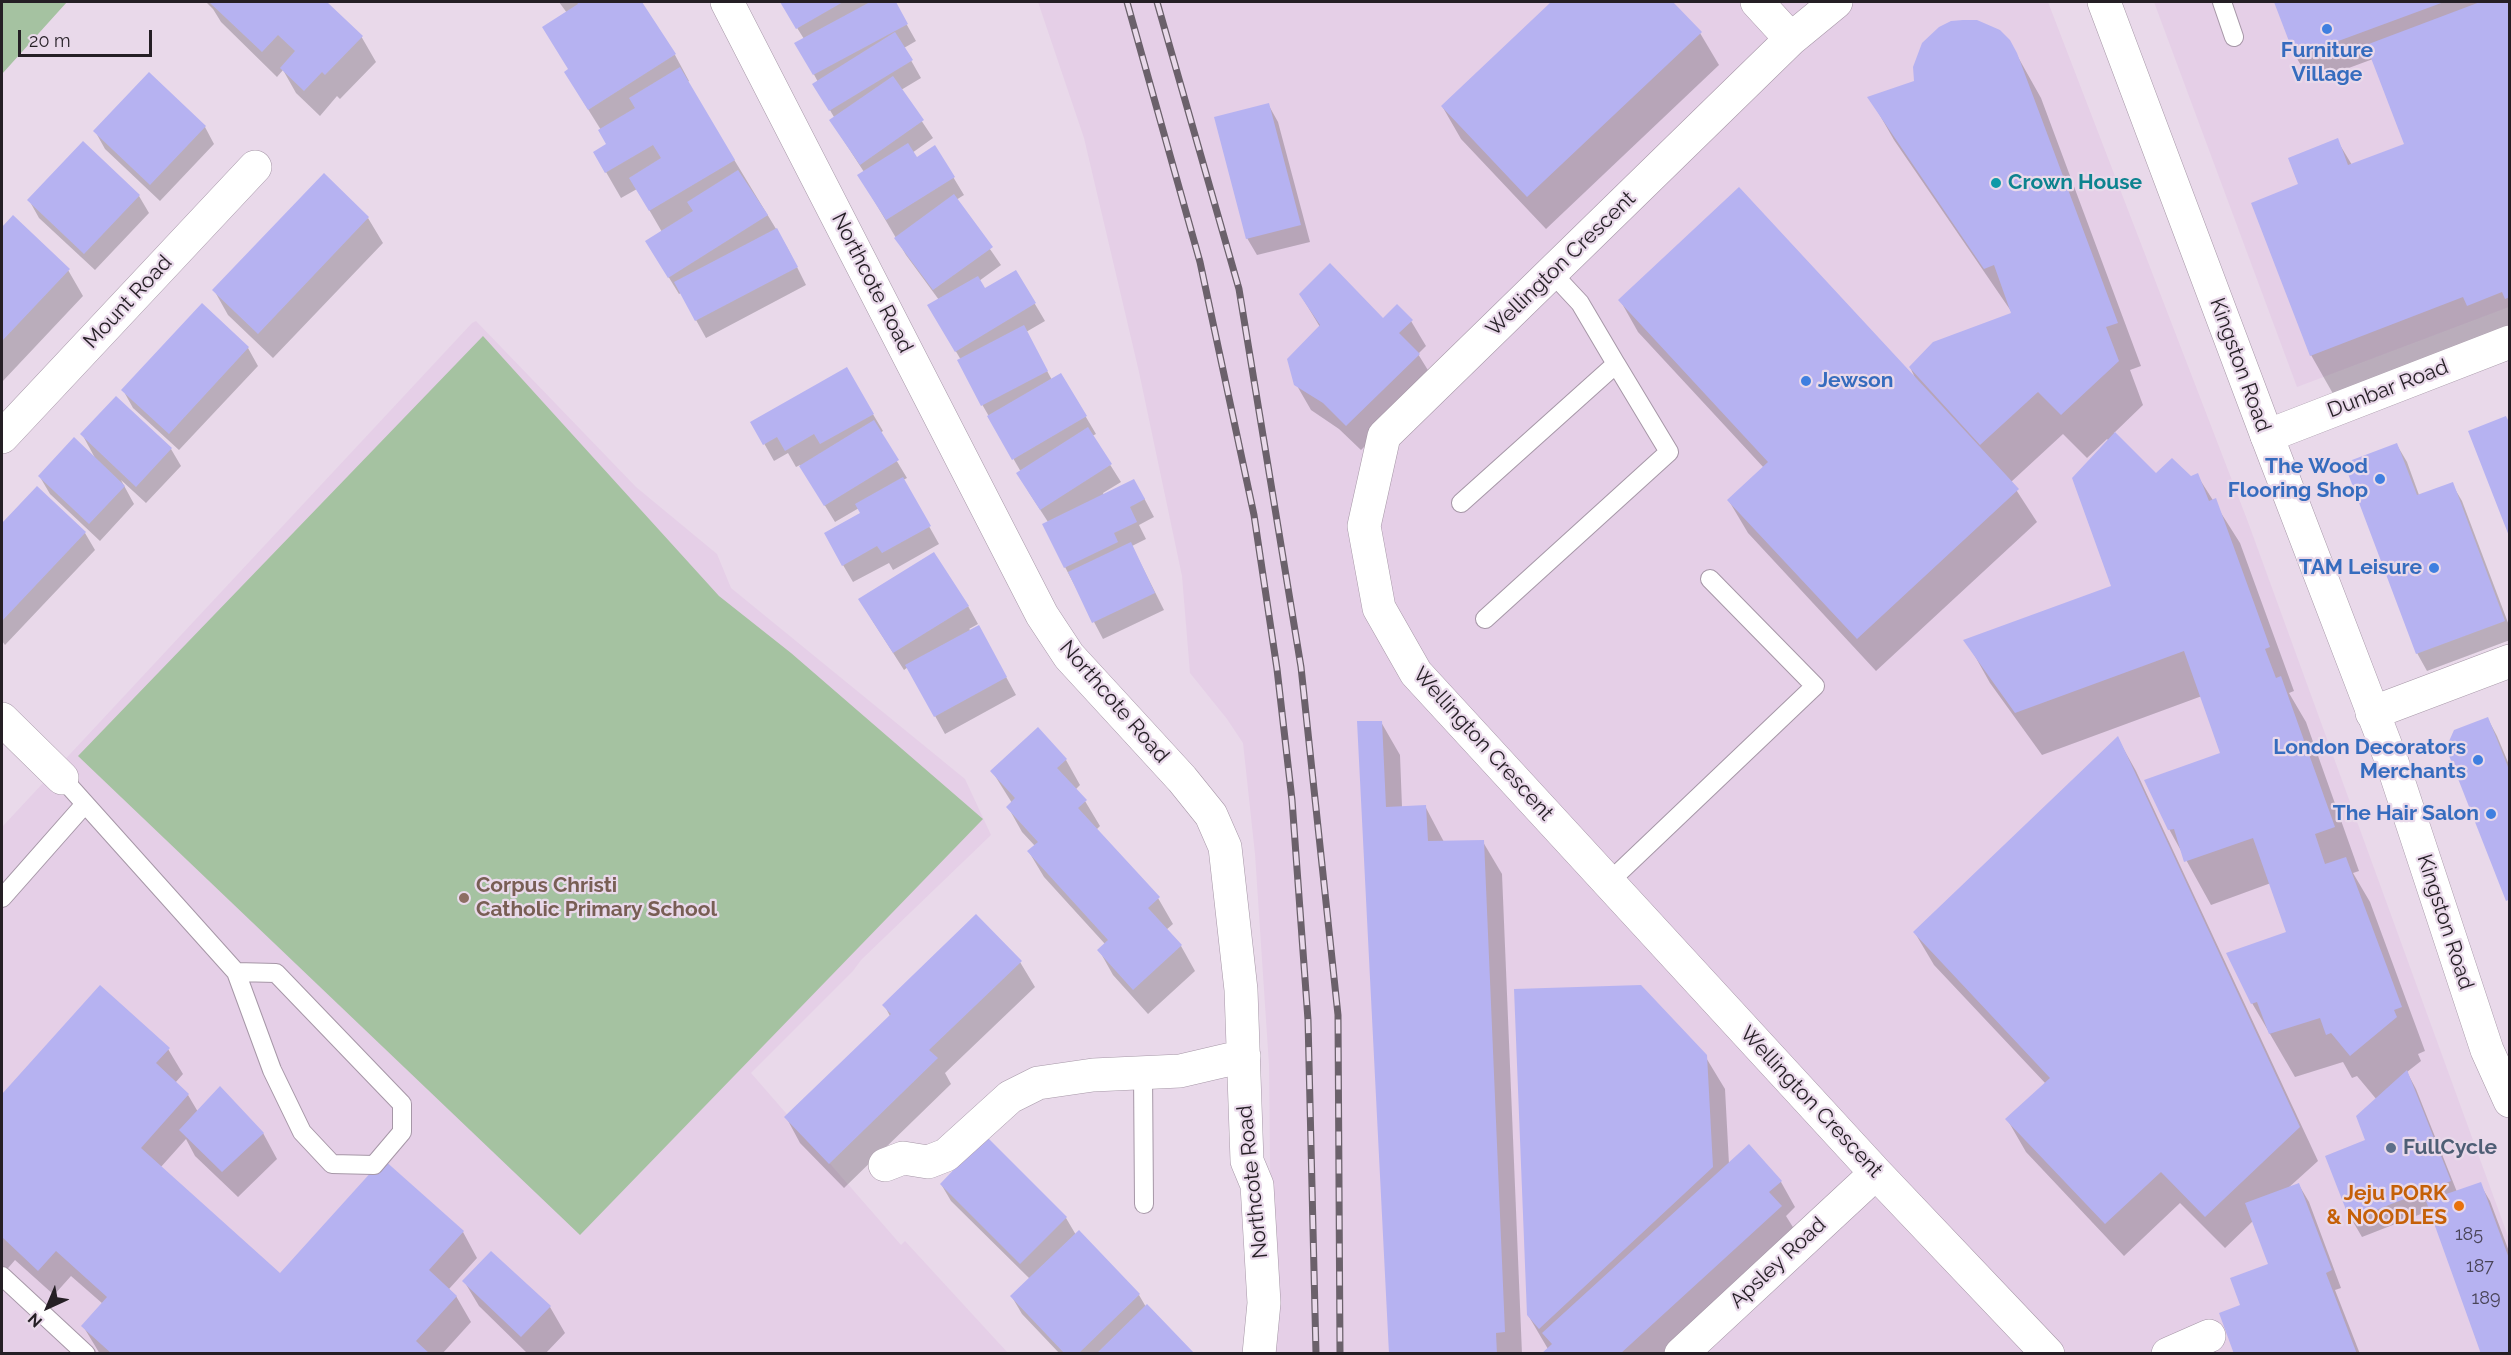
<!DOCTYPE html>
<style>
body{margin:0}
#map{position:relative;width:2511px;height:1355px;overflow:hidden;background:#e9d9ea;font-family:Raleway,sans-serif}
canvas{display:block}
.frame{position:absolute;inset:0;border:3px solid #251f25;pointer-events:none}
.north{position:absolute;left:18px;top:1277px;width:60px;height:60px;-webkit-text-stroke:4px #e9d9ea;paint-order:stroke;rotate:224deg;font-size:16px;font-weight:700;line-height:24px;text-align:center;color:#251f25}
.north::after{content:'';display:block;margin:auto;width:21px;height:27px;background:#251f25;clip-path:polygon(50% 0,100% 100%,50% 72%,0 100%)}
.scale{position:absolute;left:18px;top:30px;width:134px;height:27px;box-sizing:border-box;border:3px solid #251f25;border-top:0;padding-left:8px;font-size:18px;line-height:21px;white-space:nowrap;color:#251f25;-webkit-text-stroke:4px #e9d9ea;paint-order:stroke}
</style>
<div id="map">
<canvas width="2511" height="1355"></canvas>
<div class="frame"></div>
<div class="north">N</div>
<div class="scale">20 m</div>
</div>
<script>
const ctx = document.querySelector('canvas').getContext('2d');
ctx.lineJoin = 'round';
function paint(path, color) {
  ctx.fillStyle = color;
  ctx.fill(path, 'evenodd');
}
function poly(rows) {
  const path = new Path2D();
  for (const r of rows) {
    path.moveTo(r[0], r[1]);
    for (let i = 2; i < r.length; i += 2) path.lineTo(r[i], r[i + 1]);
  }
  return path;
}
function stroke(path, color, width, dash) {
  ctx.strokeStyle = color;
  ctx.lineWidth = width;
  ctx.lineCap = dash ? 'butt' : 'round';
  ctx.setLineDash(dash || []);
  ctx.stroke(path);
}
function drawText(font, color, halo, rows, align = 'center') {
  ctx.font = font + ' Raleway,sans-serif';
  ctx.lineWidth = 4.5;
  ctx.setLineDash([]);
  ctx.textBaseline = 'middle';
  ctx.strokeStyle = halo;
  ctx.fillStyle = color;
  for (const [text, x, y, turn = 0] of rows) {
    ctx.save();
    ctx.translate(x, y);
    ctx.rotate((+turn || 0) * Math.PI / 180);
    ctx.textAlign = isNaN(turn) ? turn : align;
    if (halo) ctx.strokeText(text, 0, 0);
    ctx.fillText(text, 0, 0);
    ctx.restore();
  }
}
paint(poly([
 [1038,2,2048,2,2248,522,2509,1239,2509,1353,1272,1353,1269,1065,1255,854,1243,743,1227,719,1190,673,1182,576,1139,372,1084,138],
 [2154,2,2509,2,2509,307,2297,387],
 [476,321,636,487,717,554,731,588,965,779,991,835,861,960,853,971,751,1073,901,1245,905,1241,1008,1353,2,1353,2,827,472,323]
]), '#e5cfe7');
paint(poly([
 [2,2,67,2,2,74],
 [483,336,719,596,791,653,983,819,580,1235,78,756]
]), '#a5c2a1');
paint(poly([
 [206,2,325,2,361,36,376,62,340,99,337,96,320,116,296,93,283,70,277,77,221,22,213,9],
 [559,2,640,2,675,55,689,81,687,82,787,247,806,285,706,338,681,293,679,294,657,258,662,232,637,189,621,198,595,153,608,145,601,130,581,98,569,71,567,13],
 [781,2,894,2,916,41,904,48,921,78,901,90,933,138,912,153,916,159,935,147,964,195,956,200,1001,265,979,281,985,290,1016,272,1045,321,1026,332,1052,380,1061,375,1096,434,1092,436,1121,482,1103,493,1104,495,1144,498,1154,517,1139,525,1146,539,1132,546,1164,610,1103,639,1065,567,1048,522,1028,491,1021,472,983,406,959,361,961,360,929,306,939,300,906,255,869,192,864,172,831,121,834,117,824,100,818,82,797,43,804,39],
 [1553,2,1671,2,1700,33,1719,65,1546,229,1461,139,1442,106],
 [2276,2,2510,2,2510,342,2336,399,2311,355,2300,185,2337,140,2352,165,2406,144,2373,59,2311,82,2296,57],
 [2009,41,2041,98,2141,366,2130,370,2143,405,2114,433,2156,475,2191,478,2197,475,2240,543,2294,691,2289,693,2306,722,2359,871,2353,873,2370,902,2425,1051,2418,1054,2421,1061,2407,1072,2416,1089,2457,1192,2480,1184,2490,1201,2510,1254,2510,1354,2431,1210,2362,1237,2352,1220,2327,1157,2367,1141,2377,1100,2357,1076,2352,1078,2343,1062,2295,1077,2252,1003,2288,933,2271,883,2211,905,2169,829,2222,754,2202,696,2042,755,1990,683,1966,640,2113,587,2109,441,2107,439,2087,458,2063,434,2011,482,2037,522,1876,671,1748,533,1729,501,1764,468,1638,332,1620,300,1916,380,1910,367,2013,314,1894,140,1870,98,1915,82],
 [1268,104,1278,122,1310,242,1257,255,1247,238],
 [205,127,214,144,160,201,105,149,95,131],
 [139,196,149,213,95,270,39,218,29,200],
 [13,217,68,270,83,296,2,382,2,229],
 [368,218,383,243,273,358,228,315,214,290],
 [1300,294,1383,320,1411,321,1426,346,1418,354,1434,380,1361,450,1339,429,1311,410,1296,384,1320,327],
 [202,306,248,348,258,366,179,450,133,408,123,390],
 [846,369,883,431,880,433,907,478,903,480,939,544,893,570,889,563,853,582,843,565,862,514,859,508,835,522,800,465,796,467,788,453,774,461,752,422],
 [82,434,171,449,181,466,146,503,121,480,134,504,100,541,50,494,40,477,95,458],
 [2397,445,2407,462,2419,495,2452,484,2462,501,2510,628,2510,640,2427,671,2417,653],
 [37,488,85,533,95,550,5,645,2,641,2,525],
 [968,606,978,624,969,629,988,644,1016,695,945,734,908,667,904,670,870,617],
 [2488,719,2497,736,2510,767,2510,904],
 [1381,722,1400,755,1402,807,1425,806,1444,842,1483,842,1502,874,1522,1354,1390,1354],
 [2118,739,2136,771,2318,1161,2287,1189,2299,1185,2309,1202,2341,1288,2335,1290,2360,1354,2236,1354,2241,1306,2270,1265,2253,1221,2225,1248,2180,1203,2124,1256,2026,1152,2007,1119,2046,1084,1934,965,1915,933],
 [1066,760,1080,785,1075,790,1085,801,1100,826,1096,830,1158,898,1173,924,1166,930,1181,946,1195,971,1148,1014,1113,975,1099,950,1105,944,1044,877,1029,852,1035,846,1022,832,1008,807,1012,803,992,771],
 [1020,962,1035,987,945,1073,951,1084,844,1188,800,1143,786,1117,890,1016,884,1005],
 [100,987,168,1049,183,1074,175,1083,188,1095,198,1112,263,1133,277,1159,238,1197,195,1156,186,1139,160,1168,280,1275,463,1232,477,1258,449,1289,456,1296,471,1322,442,1354,100,1354,83,1326,103,1304,71,1276,54,1295,15,1260,3,1274,2,1273,2,1096],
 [1705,1056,1725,1089,1729,1164,1781,1182,1795,1207,1786,1216,1796,1232,1663,1354,1544,1354,1548,1349,1528,1315],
 [941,1184,1066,1218,1076,1235,1139,1295,1146,1307,1192,1354,1060,1354,1022,1314,1012,1297,1030,1279,951,1201],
 [491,1253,550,1307,565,1333,545,1354,528,1354,479,1306,464,1281]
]), '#0003');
paint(poly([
 [209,2,327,2,363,36,325,75,322,72,304,91,280,68,295,51,278,35,262,52],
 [577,2,642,2,676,54,588,110,564,72,568,69,542,27,578,4],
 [780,2,843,2,796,29],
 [870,2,896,2,908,24,813,75,794,43],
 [1551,2,1673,2,1702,32,1527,197,1441,106],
 [2274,2,2444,2,2295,57],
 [2480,2,2510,2,2510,297,2505,299,2502,292,2467,306,2463,297,2310,356,2251,203,2298,184,2288,158,2338,138,2348,165,2404,144,2366,45],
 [1963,20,1977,20,2000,30,2010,40,2017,53,2118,323,2106,327,2119,361,2061,415,2038,392,1980,445,1909,367,1933,342,2011,313,1994,265,1984,269,1867,97,1914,81,1913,67,1922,43,1939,27,1951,21],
 [895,32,913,60,829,111,812,84],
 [680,67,735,160,649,211,629,178,661,158,653,145,605,173,593,152,606,144,598,130,635,108,629,98],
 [149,72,206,126,150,185,93,131],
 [893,76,924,120,860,165,829,120],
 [1269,103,1301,225,1246,239,1214,117],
 [83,141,140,195,84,254,27,200],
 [908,143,917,157,935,145,955,177,886,220,857,175],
 [738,170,768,215,668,278,645,241,693,211,687,202],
 [324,173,369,217,258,334,212,290],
 [1739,187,2019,489,1857,639,1727,500,1768,462,1618,300],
 [954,194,993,247,933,290,894,238],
 [13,215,70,269,2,341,2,227],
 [777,228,798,267,695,321,674,282],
 [1330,263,1383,318,1397,304,1413,320,1399,333,1420,354,1346,426,1323,403,1294,385,1287,359,1320,325,1299,294],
 [1016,270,1036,303,955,352,927,305,978,276,985,288],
 [202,303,249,347,169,434,121,390],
 [1024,325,1048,371,981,406,957,360],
 [847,367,874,414,820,444,814,434,785,451,777,437,763,445,750,422],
 [1061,373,1087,416,1012,460,987,416],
 [116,396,172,448,136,487,80,434],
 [2506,416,2510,424,2509,536,2468,431],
 [874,420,899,460,824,506,799,466],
 [1088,427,1112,464,1040,510,1016,473],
 [2115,432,2156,473,2172,458,2191,476,2198,473,2209,501,2216,498,2270,647,2265,649,2276,678,2281,676,2335,827,2315,834,2325,864,2346,857,2402,1007,2394,1010,2397,1017,2350,1056,2331,1033,2326,1035,2320,1018,2269,1034,2257,1002,2251,1004,2226,953,2286,932,2253,838,2184,862,2174,829,2168,830,2144,780,2220,753,2184,651,2015,713,1963,640,2111,586,2072,478],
 [74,437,125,486,89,524,38,476],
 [2397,443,2417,495,2453,482,2505,621,2416,654,2344,463],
 [903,477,931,526,882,553,877,546,842,566,824,533,860,513,855,504],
 [1134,479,1145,499,1130,507,1137,522,1114,533,1118,542,1064,568,1042,524],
 [37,486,86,532,2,621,2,523],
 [1131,542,1155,593,1092,623,1068,572],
 [934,552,969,606,893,653,858,599],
 [979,625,1007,677,934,717,905,665],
 [2488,717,2510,772,2510,899,2506,901,2446,748,2454,730],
 [1357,721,1382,721,1386,807,1426,805,1428,841,1484,840,1505,1332,1496,1333,1497,1354,1389,1354],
 [1038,727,1067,759,1057,768,1087,800,1078,808,1160,897,1148,908,1182,945,1133,990,1097,950,1108,940,1027,851,1038,842,1006,807,1015,798,990,771],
 [2118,736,2300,1127,2205,1217,2161,1172,2105,1224,2005,1119,2050,1078,1913,932],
 [976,914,1022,961,929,1050,938,1058,829,1164,784,1117,891,1014,882,1005],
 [100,985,170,1048,156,1063,189,1094,141,1148,280,1273,383,1159,464,1231,429,1270,457,1296,416,1341,430,1354,112,1354,81,1326,107,1297,56,1251,38,1271,2,1237,2,1094],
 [1641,985,1707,1055,1713,1167,1539,1329,1527,1315,1514,989],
 [2407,1070,2451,1181,2350,1220,2325,1156,2365,1140,2356,1116],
 [220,1086,264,1133,222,1172,179,1130],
 [986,1136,1067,1217,1020,1264,940,1184],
 [1749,1144,1782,1181,1769,1192,1782,1206,1620,1354,1541,1354,1552,1344,1542,1333],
 [2481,1182,2510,1261,2510,1354,2481,1354,2426,1201],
 [2299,1183,2332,1270,2326,1273,2357,1354,2234,1354,2219,1313,2240,1305,2230,1278,2268,1264,2245,1203],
 [1079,1230,1140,1294,1078,1354,1065,1354,1010,1296],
 [491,1251,551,1306,521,1337,462,1281],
 [1147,1304,1195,1354,1096,1354]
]), '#b6b2f1');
const service = poly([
 [2222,2,2234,37],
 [1461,503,1616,364,1580,303,1552,273],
 [1485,619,1669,452,1616,364],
 [62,778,236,972,272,1070,302,1132,332,1164,374,1165,402,1132,402,1104,276,973,236,972],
 [1609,882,1815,686,1710,579],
 [2,898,85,804],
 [1143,1072,1144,1204],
 [2,1276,86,1354]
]);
const minor = poly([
 [727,2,1042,615,1069,656,1182,779,1211,815,1225,847,1241,990,1247,1161,1257,1185,1264,1303,1259,1354],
 [1757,2,1791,39],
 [1836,2,1791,39,1384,436,1364,526,1379,608,1416,673,1876,1173,2048,1354],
 [2267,436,2510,342],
 [2,437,255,167],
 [2372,713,2510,661],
 [2,719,62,778],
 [885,1165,903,1158,928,1162,946,1155,1010,1097,1038,1083,1093,1075,1180,1071,1244,1056],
 [1681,1354,1876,1173],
 [2168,1354,2209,1336]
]);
const primary = poly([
 [2104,2,2267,436,2392,762,2487,1050,2510,1101]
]);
stroke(service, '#a697a7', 20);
stroke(minor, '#a697a7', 34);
stroke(primary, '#a697a7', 34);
stroke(service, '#fff', 18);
stroke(minor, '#fff', 33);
stroke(primary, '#fff', 33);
const rail = poly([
 [1127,2,1200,262,1254,515,1277,669,1292,800,1308,1020,1316,1354],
 [1157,2,1239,289,1301,667,1338,1015,1340,1354]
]);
stroke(rail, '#6b616b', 7);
stroke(rail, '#e9d9ea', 4.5, [14]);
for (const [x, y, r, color] of [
 [2327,29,6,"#3f7fe0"],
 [1996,183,6,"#0f9aa8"],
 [1806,381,6,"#3f7fe0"],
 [2380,479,6,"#3f7fe0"],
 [2434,568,6,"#3f7fe0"],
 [2478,760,6,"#3f7fe0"],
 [2491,814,6,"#3f7fe0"],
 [464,898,6,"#8d6e63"],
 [2391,1148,6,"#5c6f8a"],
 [2459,1206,6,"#e8710a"]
]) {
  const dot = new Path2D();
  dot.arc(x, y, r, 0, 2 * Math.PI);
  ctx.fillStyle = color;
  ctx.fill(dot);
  stroke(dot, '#e9d9ea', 2);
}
drawText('18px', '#494458', null, [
 ["185",2469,1235],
 ["187",2480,1267],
 ["189",2486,1299]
]);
drawText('bold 21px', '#366cbe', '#e9d9ea', [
 ["Furniture",2327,51,"center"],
 ["Village",2327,75,"center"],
 ["Jewson",1818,381,"left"],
 ["The Wood",2368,467],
 ["Flooring Shop",2368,491],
 ["TAM Leisure",2422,568],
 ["London Decorators",2466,748],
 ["Merchants",2466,772],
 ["The Hair Salon",2479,814]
], 'right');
drawText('bold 21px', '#0d838f', '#e9d9ea', [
 ["Crown House",2008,183]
], 'left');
drawText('21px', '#251f25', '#e9d9ea', [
 ["Wellington Crescent",1561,264,-44],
 ["Northcote Road",872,283,63],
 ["Mount Road",128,302,-47],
 ["Kingston Road",2240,365,70],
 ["Dunbar Road",2388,389,-21],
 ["Northcote Road",1114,702,49],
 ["Wellington Crescent",1483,744,48],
 ["Kingston Road",2445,922,72],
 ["Wellington Crescent",1811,1102,47],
 ["Northcote Road",1253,1182,-96],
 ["Apsley Road",1778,1263,-43]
]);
drawText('bold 21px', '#785e54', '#e9d9ea', [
 ["Corpus Christi",476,886],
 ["Catholic Primary School",476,910]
], 'left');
drawText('bold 21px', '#4e5e75', '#e9d9ea', [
 ["FullCycle",2403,1148]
], 'left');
drawText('bold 21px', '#c56008', '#e9d9ea', [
 ["Jeju PORK",2447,1194],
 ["& NOODLES",2447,1218]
], 'right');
</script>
